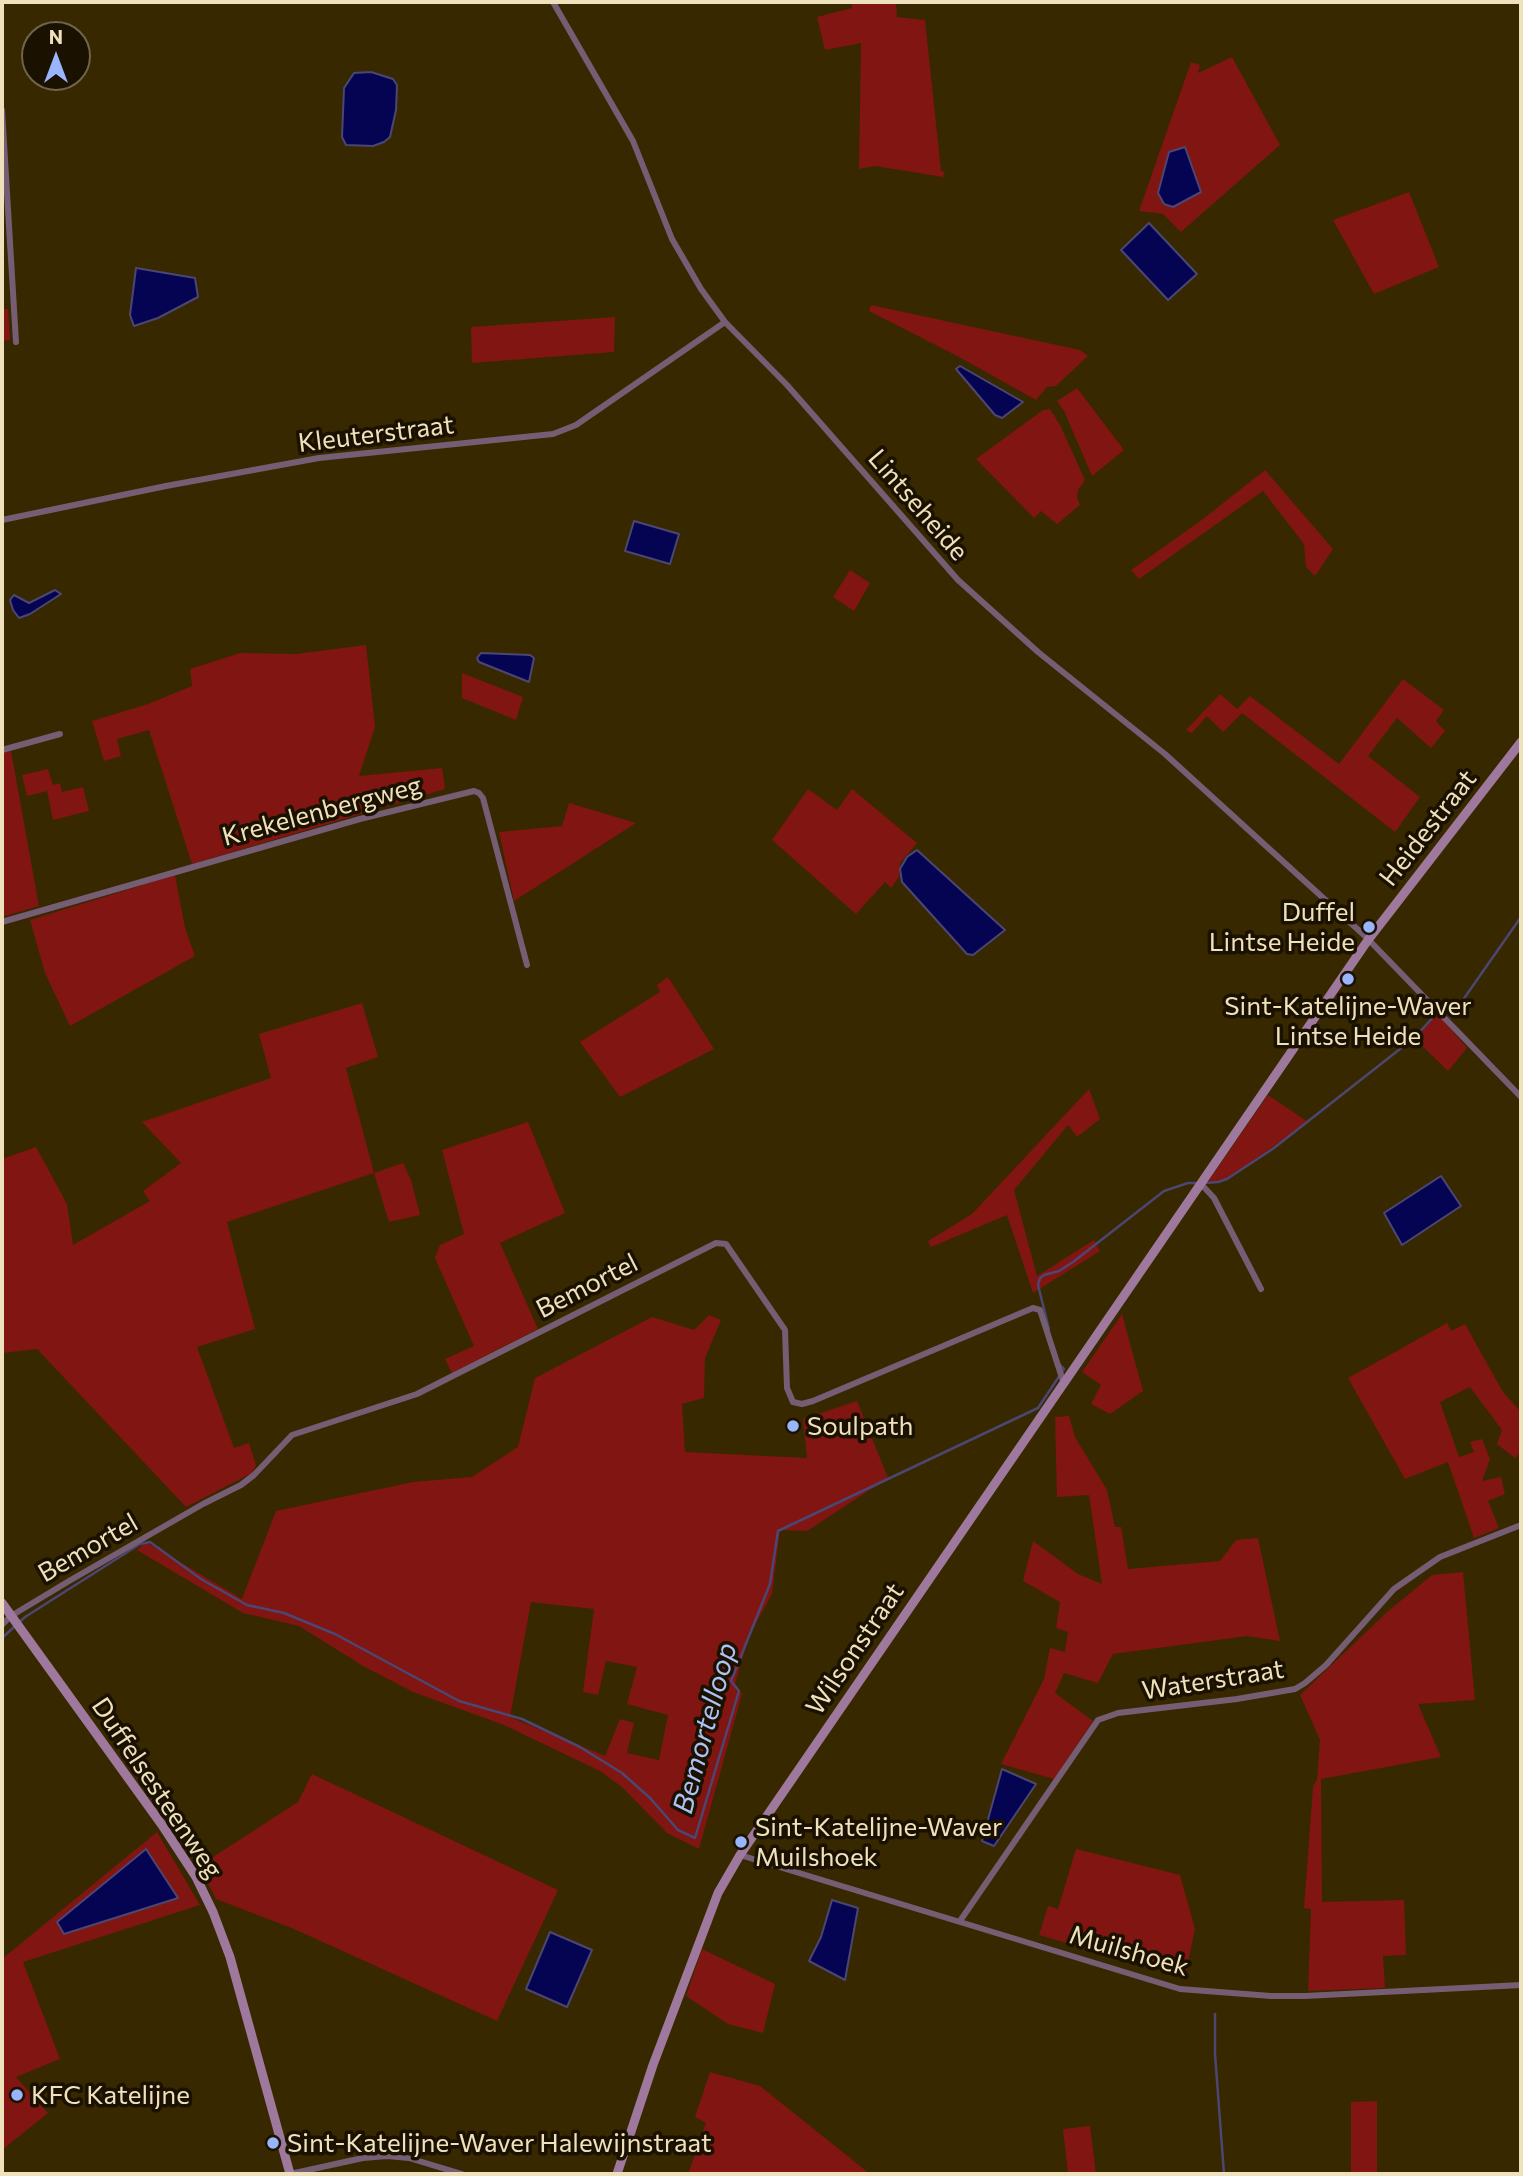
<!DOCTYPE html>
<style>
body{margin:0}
#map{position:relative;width:1523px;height:2176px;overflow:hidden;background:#372800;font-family:Commissioner,sans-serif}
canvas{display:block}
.frame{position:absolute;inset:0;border:4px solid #f0e1bd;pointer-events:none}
.north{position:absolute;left:21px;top:21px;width:70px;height:70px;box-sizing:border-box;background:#1a1100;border:2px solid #70644c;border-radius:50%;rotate:0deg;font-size:19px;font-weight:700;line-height:28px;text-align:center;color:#f0e1bd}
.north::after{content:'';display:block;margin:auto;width:24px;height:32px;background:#99b5fd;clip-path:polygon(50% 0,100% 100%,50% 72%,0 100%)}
</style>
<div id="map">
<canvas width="1523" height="2176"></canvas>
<div class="frame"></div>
<div class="north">N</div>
</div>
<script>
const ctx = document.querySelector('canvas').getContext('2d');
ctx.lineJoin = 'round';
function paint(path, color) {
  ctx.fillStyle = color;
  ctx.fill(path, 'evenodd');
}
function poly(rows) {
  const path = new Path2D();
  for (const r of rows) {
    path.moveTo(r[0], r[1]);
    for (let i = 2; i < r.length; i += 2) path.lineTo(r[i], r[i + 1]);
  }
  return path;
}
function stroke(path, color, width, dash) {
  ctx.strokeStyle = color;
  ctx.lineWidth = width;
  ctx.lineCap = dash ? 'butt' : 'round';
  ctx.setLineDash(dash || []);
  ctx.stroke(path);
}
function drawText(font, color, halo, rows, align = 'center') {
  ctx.font = font + ' Commissioner,sans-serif';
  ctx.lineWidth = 7;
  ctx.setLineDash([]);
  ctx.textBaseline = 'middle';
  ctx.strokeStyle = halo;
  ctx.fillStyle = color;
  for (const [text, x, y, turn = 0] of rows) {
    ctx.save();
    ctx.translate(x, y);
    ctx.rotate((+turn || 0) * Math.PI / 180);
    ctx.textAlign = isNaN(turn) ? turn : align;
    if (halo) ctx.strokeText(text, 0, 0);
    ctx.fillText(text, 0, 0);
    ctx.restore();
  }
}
paint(poly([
 [851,2,896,2,897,17,925,20,941,171,945,172,943,177,875,166,859,169,861,43,825,50,817,17,852,8],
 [1232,57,1280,145,1181,232,1163,214,1139,211,1191,62,1200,65,1198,73],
 [1409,192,1439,267,1374,294,1333,220],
 [871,305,1080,350,1088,356,1056,386,1047,387,1036,400,961,358,869,311],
 [2,309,8,309,10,340,2,341],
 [615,317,614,352,472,363,471,327],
 [1077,388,1124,450,1092,476,1064,411,1057,401],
 [1050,409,1060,425,1085,480,1078,490,1077,498,1080,505,1057,524,1041,511,1034,518,976,459,1043,410],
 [1265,470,1333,549,1315,576,1306,567,1304,544,1263,491,1139,579,1131,570,1199,522],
 [850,570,870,583,854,611,833,597],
 [366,645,375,727,359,776,442,768,445,789,192,864,149,730,117,739,121,756,104,761,92,721,148,704,192,686,190,669,240,653,296,654],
 [462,673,523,697,516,720,462,698],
 [1403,679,1444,710,1436,721,1445,731,1431,748,1397,718,1368,756,1420,797,1395,832,1242,713,1223,732,1207,716,1192,733,1186,730,1220,694,1237,709,1250,696,1339,764],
 [11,751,39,906,2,917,2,753],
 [48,769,53,785,60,783,62,792,83,787,89,811,53,820,47,791,27,796,22,775],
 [808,789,837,810,852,789,917,843,900,863,899,877,891,888,885,882,856,914,772,840],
 [569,803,636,823,514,901,499,832,562,826],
 [175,875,185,928,195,956,70,1026,45,973,30,920],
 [668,977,714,1049,620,1097,580,1042,660,992,657,985],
 [362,1003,378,1057,346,1068,374,1173,403,1163,411,1180,420,1215,389,1222,374,1173,227,1222,255,1329,197,1347,234,1448,249,1443,256,1465,252,1473,186,1507,37,1349,2,1353,2,1159,36,1147,67,1204,73,1245,150,1201,143,1191,181,1163,142,1122,271,1078,259,1034],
 [1437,1013,1467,1048,1448,1071,1414,1038],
 [1089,1089,1100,1119,1077,1137,1068,1125,1014,1190,1037,1276,1094,1240,1100,1251,1033,1293,1007,1215,931,1247,928,1241,972,1214],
 [1268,1095,1308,1122,1227,1179,1207,1183],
 [528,1122,565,1213,500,1243,538,1329,452,1373,445,1359,474,1346,435,1258,440,1245,464,1234,442,1150],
 [1122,1314,1143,1391,1110,1414,1091,1404,1101,1385,1082,1372],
 [709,1315,721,1320,705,1358,704,1398,682,1404,685,1452,807,1458,803,1419,857,1401,888,1478,807,1531,780,1530,772,1594,749,1636,735,1684,742,1694,699,1849,667,1833,622,1787,600,1771,504,1725,413,1692,363,1666,299,1626,243,1613,137,1550,146,1542,242,1599,276,1511,413,1482,472,1477,518,1447,535,1378,652,1317,694,1330],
 [531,1602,594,1609,583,1692,598,1695,606,1661,637,1667,627,1704,668,1715,659,1760,627,1753,634,1723,620,1719,605,1756,510,1717],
 [1447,1323,1451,1331,1465,1324,1503,1392,1521,1412,1521,1452,1515,1458,1497,1444,1502,1430,1470,1387,1440,1402,1459,1457,1474,1452,1470,1442,1482,1439,1490,1459,1482,1481,1501,1477,1505,1494,1488,1501,1499,1528,1474,1538,1448,1462,1405,1479,1348,1378],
 [1069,1416,1075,1437,1107,1490,1115,1527,1121,1527,1128,1569,1220,1561,1236,1540,1258,1538,1280,1641,1247,1636,1113,1654,1098,1683,1064,1673,1055,1693,1093,1721,1054,1779,1001,1764,1044,1679,1050,1648,1065,1652,1068,1632,1056,1628,1060,1602,1023,1581,1033,1541,1078,1574,1102,1584,1089,1495,1057,1497,1055,1417],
 [1463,1572,1475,1700,1418,1704,1441,1757,1321,1779,1322,1902,1404,1900,1406,1955,1383,1956,1385,1988,1308,1991,1311,1909,1304,1908,1313,1787,1317,1780,1320,1740,1300,1695,1387,1612,1432,1575],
 [312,1774,558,1890,497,2021,294,1929,216,1899,199,1866,298,1802],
 [157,1832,200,1905,23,1962,60,2059,16,2077,48,2113,2,2150,2,1959],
 [1076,1849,1180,1875,1195,1929,1185,1977,1039,1935,1048,1906,1058,1909],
 [702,1949,775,1984,763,2033,728,2024,686,1996],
 [710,2072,760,2086,870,2174,688,2174,706,2123,695,2117],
 [1377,2101,1377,2174,1351,2174,1351,2102],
 [1090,2126,1096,2174,1068,2174,1063,2129]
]), '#801512');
const water = poly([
 [371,72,393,79,397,85,396,110,390,137,384,142,373,146,346,145,342,137,344,88,354,73,371,72],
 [1185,147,1201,192,1173,207,1164,204,1158,193,1169,152,1185,147],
 [1149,223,1197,274,1168,300,1121,250,1149,223],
 [136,268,195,278,198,297,158,318,134,326,130,315,136,268],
 [960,366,1023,402,1002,418,995,415,956,369,960,366],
 [634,521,679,534,670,564,625,551,634,521],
 [55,590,61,594,30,614,19,618,13,610,10,600,14,595,29,603,55,590],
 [481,653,530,655,534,658,529,682,479,662,477,658,481,653],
 [917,850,1005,930,973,955,967,954,902,882,900,869,907,857,917,850],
 [1441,1176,1461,1206,1402,1245,1384,1213,1441,1176],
 [1002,1769,1036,1784,994,1846,982,1841,1002,1769],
 [146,1849,178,1898,64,1934,57,1922,146,1849],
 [832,1900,858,1908,845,1980,809,1961,821,1937,832,1900],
 [550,1932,592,1950,567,2007,526,1989,550,1932]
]);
paint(water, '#050452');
stroke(water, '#4c4672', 2);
stroke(poly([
 [1442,1008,1451,1017,1521,917],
 [1205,1183,1218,1182,1227,1179,1274,1148,1414,1038,1437,1013],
 [1049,1329,1038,1285,1040,1278,1044,1275,1059,1271,1073,1262,1164,1191,1188,1183,1198,1183],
 [2,1638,25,1617,140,1544,150,1542,201,1579,247,1605,284,1613,335,1634,459,1701,522,1719,580,1747,622,1773,650,1798,678,1830,695,1838,739,1691,731,1681,770,1584,778,1531,1038,1408,1064,1369,1060,1365],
 [1215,2014,1215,2054,1224,2174]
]), '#4c4672', 2.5);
stroke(poly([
 [553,2,633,141,672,239,701,289,725,322,787,385,958,580,1038,652,1165,754,1365,936,1521,1097],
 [2,110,16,342],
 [2,520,166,486,319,458,553,434,576,425,725,322],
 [2,750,60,734],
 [2,922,360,819,474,791,479,793,483,798,527,965],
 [1201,1184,1214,1198,1261,1289],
 [2,1625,11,1616,69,1581,203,1504,241,1485,254,1475,292,1435,417,1394,716,1243,726,1244,785,1330,787,1388,793,1402,802,1404,813,1401,1033,1308,1040,1310,1064,1384],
 [740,1855,1180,1989,1271,1996,1305,1996,1521,1985],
 [960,1921,1098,1720,1118,1713,1237,1699,1295,1689,1305,1683,1326,1665,1394,1589,1440,1557,1521,1525],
 [290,2174,363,2158,387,2156,409,2158,462,2174]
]), '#755d74', 6);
stroke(poly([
 [2,1603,162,1825,196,1877,213,1912,230,1957,290,2174],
 [617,2174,653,2065,718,1893,740,1855,1368,940,1521,742]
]), '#9e799d', 9);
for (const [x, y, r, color] of [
 [1369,927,7,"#99b5fd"],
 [1348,979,7,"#99b5fd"],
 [793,1426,7,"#99b5fd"],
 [741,1842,7,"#99b5fd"],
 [17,2095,7,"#99b5fd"],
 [273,2143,7,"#99b5fd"]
]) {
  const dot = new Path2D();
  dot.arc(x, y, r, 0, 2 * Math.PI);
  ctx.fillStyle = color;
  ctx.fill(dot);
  stroke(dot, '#1a1100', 2.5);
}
drawText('26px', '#f0e1bd', '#1a1100', [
 ["Kleuterstraat",376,434,-7],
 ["Lintseheide",918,505,49],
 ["Krekelenbergweg",322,811,-15],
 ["Heidestraat",1428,828,-52],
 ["Bemortel",587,1286,-27],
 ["Bemortel",88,1548,-30],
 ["Wilsonstraat",855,1649,-56],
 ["Waterstraat",1213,1680,-9],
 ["Duffelsesteenweg",157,1788,56],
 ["Muilshoek",1129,1951,16]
]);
drawText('26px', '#f0e1bd', '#1a1100', [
 ["Duffel",1355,912,"right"],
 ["Lintse Heide",1355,942,"right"],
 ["Sint-Katelijne-Waver",1348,1006,"center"],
 ["Lintse Heide",1348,1036,"center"],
 ["Soulpath",807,1426],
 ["Sint-Katelijne-Waver",755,1827],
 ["Muilshoek",755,1857],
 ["KFC Katelijne",31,2095],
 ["Sint-Katelijne-Waver Halewijnstraat",287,2143]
], 'left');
drawText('italic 28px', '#acc1f4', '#1a1100', [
 ["Bemortelloop",705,1728,-75]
]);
</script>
